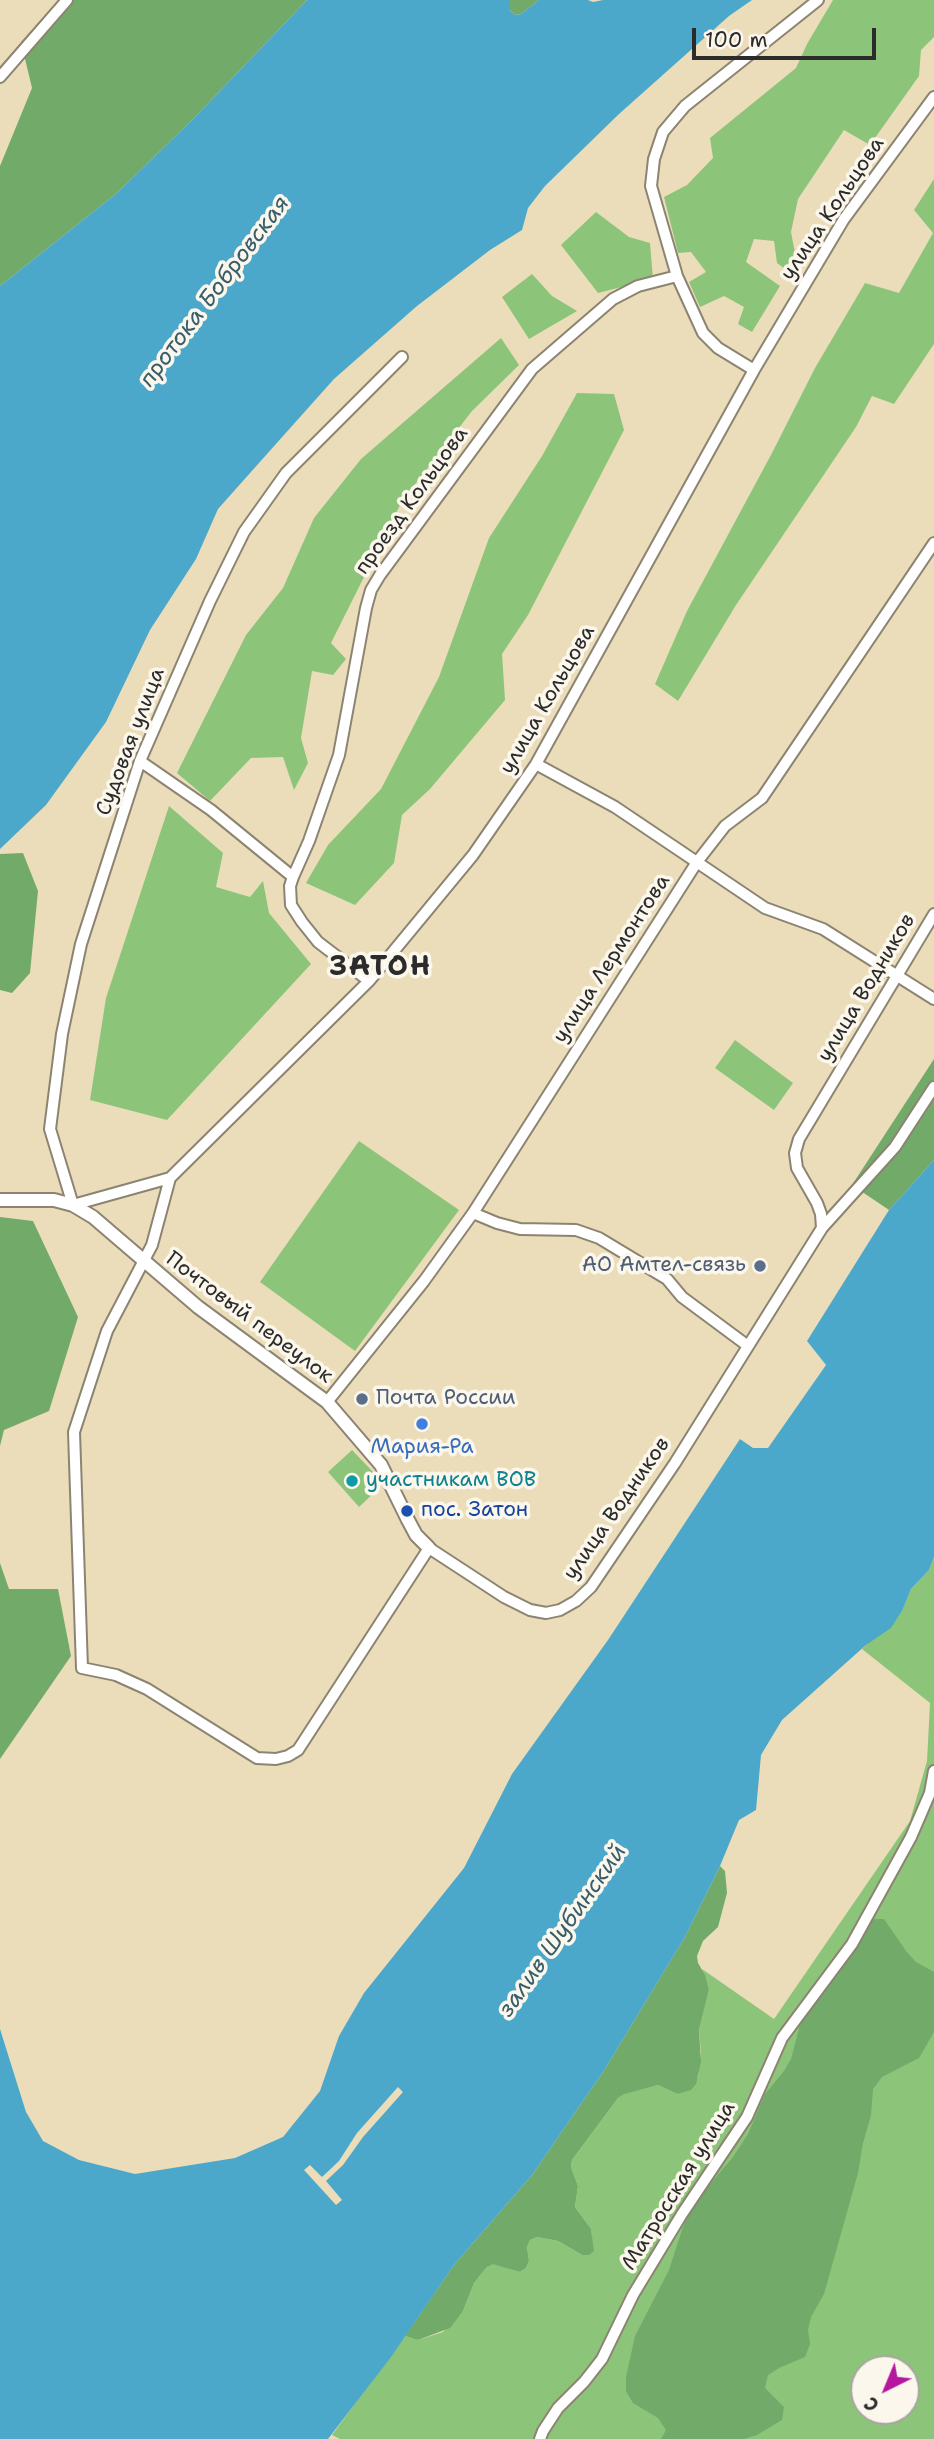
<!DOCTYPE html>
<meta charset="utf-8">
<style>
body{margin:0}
#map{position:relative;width:934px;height:2439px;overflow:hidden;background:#ecddba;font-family:"Shantell Sans",sans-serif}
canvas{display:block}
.north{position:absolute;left:850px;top:2355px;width:70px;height:70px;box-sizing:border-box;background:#fbf7ec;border:2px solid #a8a59f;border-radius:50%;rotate:223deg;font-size:19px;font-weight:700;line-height:28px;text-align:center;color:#2b2b2b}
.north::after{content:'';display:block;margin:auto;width:24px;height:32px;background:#b5179e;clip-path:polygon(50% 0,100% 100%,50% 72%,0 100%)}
.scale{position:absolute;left:692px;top:28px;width:184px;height:32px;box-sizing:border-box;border:4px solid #2b2b2b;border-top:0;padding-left:9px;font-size:21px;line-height:24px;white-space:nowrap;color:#2b2b2b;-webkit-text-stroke:5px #fbf7ec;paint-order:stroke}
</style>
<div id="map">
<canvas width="934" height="2439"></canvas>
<div class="north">С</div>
<div class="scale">100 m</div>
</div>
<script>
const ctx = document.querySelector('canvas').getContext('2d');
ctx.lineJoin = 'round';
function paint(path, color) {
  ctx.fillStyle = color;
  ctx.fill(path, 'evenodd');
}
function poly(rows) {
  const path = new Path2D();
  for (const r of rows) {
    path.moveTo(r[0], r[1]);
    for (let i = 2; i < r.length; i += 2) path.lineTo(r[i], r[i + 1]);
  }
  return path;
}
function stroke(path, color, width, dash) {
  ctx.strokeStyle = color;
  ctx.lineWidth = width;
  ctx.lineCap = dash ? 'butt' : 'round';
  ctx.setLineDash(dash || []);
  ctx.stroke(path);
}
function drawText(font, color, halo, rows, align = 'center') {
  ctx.font = font + ' "Shantell Sans",sans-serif';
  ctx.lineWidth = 7;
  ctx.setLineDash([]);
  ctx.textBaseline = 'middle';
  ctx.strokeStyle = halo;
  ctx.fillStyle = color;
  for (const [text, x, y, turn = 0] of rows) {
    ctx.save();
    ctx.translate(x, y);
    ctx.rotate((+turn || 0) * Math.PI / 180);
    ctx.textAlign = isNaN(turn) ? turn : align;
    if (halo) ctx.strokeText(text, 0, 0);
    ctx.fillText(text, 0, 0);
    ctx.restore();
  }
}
paint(poly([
 [833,0,934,0,934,37,921,50,919,76,870,145,844,130,798,199,791,232,795,253,785,269,777,263,774,241,754,239,746,262,780,286,752,332,738,324,744,307,724,296,700,307,689,282,706,272,691,252,678,253,664,197,687,185,713,158,710,138,796,68,807,44],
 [934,179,934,344,894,404,872,396,856,427,736,605,678,701,655,684,687,611,772,453,815,368,865,283,899,293,933,233,914,210],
 [596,212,629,237,650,243,653,279,598,293,561,245],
 [532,274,552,296,577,311,529,339,502,297],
 [501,338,519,365,472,411,402,501,331,643,346,659,333,675,312,671,301,738,308,763,294,790,283,757,251,758,210,801,177,773,246,635,283,588,314,518,361,459],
 [577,393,614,394,624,430,528,615,502,654,505,700,430,789,402,815,394,863,355,905,306,883,328,845,381,789,439,677,489,538,542,456],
 [169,806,223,853,216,887,250,897,263,881,269,913,311,964,167,1120,90,1100,106,998],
 [735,1040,793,1083,774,1110,715,1068],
 [359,1141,459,1210,355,1351,260,1282],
 [352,1450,376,1475,377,1490,359,1507,328,1472],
 [934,1557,934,2439,340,2439,332,2435,405,2336,418,2340,443,2332,463,2311,474,2283,487,2267,493,2263,520,2272,526,2268,529,2261,527,2247,530,2240,537,2237,558,2241,582,2255,593,2251,591,2229,575,2207,578,2186,571,2167,572,2160,618,2098,624,2093,658,2085,677,2094,698,2077,701,2053,699,2030,709,1990,702,1969,774,2019,910,1821,927,1761,930,1703,862,1649,903,1609,911,1589,929,1570],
 [864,2369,906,2369,906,2411,864,2411]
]), '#8cc579');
paint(poly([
 [59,0,307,0,194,118,117,193,0,286,0,166,32,88,21,42],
 [510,0,539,0,521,14,515,15,510,10],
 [23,853,38,891,30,973,12,993,0,990,0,854],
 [934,1059,934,1160,889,1210,852,1185],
 [0,1217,33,1221,78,1317,49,1411,4,1430,0,1446],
 [0,1563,9,1589,58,1589,71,1656,0,1759],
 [720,1866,725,1871,727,1893,718,1927,703,1941,697,1956,698,1963,705,1975,709,1990,699,2030,701,2062,696,2084,691,2090,677,2094,658,2085,624,2094,618,2098,572,2160,571,2167,578,2186,575,2207,591,2229,594,2251,589,2255,582,2255,558,2241,537,2237,530,2240,527,2247,529,2261,526,2268,520,2272,493,2264,487,2267,474,2283,463,2311,450,2328,418,2340,405,2336,454,2265,532,2175,603,2072,685,1937],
 [870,1919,884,1919,906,1951,916,1962,934,1972,934,2032,919,2058,882,2077,873,2089,871,2115,863,2143,858,2173,824,2294,811,2317,808,2330,810,2344,805,2357,779,2368,768,2375,765,2388,784,2407,782,2420,757,2435,744,2439,661,2439,666,2430,658,2418,633,2403,626,2391,626,2377,635,2336,669,2270,683,2227,695,2202,733,2157,748,2134,765,2094,784,2071,791,2059,802,2017]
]), '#71aa69');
paint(poly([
 [307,0,510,0,510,10,515,15,521,14,539,0,588,0,593,2,603,0,752,0,729,16,619,114,545,186,528,208,522,230,490,250,417,306,334,379,267,454,218,509,196,559,150,630,106,722,46,805,0,849,0,286,117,193,194,118],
 [934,1160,934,1557,929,1570,911,1589,903,1609,891,1628,866,1645,782,1720,761,1755,756,1810,739,1820,720,1866,685,1937,603,2072,532,2175,454,2265,391,2357,328,2439,0,2439,0,2029,26,2112,43,2141,79,2160,135,2174,235,2158,283,2137,320,2091,339,2036,364,1993,464,1868,512,1774,608,1640,740,1439,753,1448,768,1448,826,1365,807,1341,889,1210]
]), '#4ca8ca');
paint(poly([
 [398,2087,403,2092,363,2137,343,2165,326,2181,342,2200,336,2205,304,2170,310,2165,322,2177,339,2161,357,2133]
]), '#ecddba');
const minor = poly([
 [0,77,67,0],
 [402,357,286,473,244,532,210,601,140,761,81,944,62,1034,50,1129,73,1205,170,1178,369,981,473,855,536,764,754,370,844,219,934,97],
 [754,370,718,348,703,333,677,276,651,186,654,159,663,132,685,106,818,0],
 [140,761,211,810,293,877,290,886,291,905,302,922,318,942,369,981],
 [536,764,615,807,765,908,823,929,934,999],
 [293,877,309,841,339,755,366,608,371,590,380,575,532,369,613,299,638,286,677,276],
 [170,1178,152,1245,107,1331,74,1432,82,1668,116,1675,147,1689,257,1758,276,1759,288,1756,298,1750,429,1548,504,1597,530,1610,546,1613,560,1610,576,1601,591,1587,675,1463,822,1228,821,1214,817,1203,797,1168,795,1153,799,1139,934,914],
 [473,1213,497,1223,520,1229,576,1230,599,1238,667,1279,682,1297,748,1346],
 [822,1228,895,1147,934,1087],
 [327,1402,424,1281,473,1213,697,862,725,826,762,798,934,543],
 [540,2439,543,2431,558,2408,584,2382,602,2359,633,2295,682,2214,747,2117,782,2038,852,1944,911,1837,930,1793,934,1771]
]);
const tertiary = poly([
 [0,1200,54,1200,73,1205,93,1217,198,1307,327,1402,381,1465,408,1520,416,1535,429,1548]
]);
stroke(minor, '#8c8472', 14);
stroke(tertiary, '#8c8472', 16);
stroke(minor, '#fff', 10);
stroke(tertiary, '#fff', 12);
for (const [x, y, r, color] of [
 [760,1266,7,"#5c6f8a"],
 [362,1399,7,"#5c6f8a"],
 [422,1424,7,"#3f7fe0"],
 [352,1481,7,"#0f9aa8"],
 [407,1511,7,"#1a4fb4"]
]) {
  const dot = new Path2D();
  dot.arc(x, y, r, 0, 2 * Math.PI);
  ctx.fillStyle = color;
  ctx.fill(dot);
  stroke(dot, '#fbf7ec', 2.5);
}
drawText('21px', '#2b2b2b', '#fbf7ec', [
 ["улица Кольцова",833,209,-56],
 ["проезд Кольцова",412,501,-54],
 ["улица Кольцова",548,700,-60],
 ["Судовая улица",131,742,-69],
 ["улица Лермонтова",612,959,-57],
 ["улица Водников",867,988,-59],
 ["Почтовый переулок",249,1318,37],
 ["улица Водников",617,1509,-55],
 ["Матросская улица",679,2186,-58]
]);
drawText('21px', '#4e5e75', '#fbf7ec', [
 ["АО Амтел-связь",746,1266],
 ["Почта России",376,1399,"left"]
], 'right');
drawText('21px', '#366cbe', '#fbf7ec', [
 ["Мария-Ра",422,1448]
]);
drawText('21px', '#0d838f', '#fbf7ec', [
 ["участникам ВОВ",366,1481]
], 'left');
drawText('21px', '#164399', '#fbf7ec', [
 ["пос. Затон",421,1511]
], 'left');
drawText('italic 23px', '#385d6b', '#fbf7ec', [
 ["протока Бобровская",215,292,-53],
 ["залив Шубинский",563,1931,-55]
]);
ctx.letterSpacing = '2px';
drawText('bold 28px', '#2b2b2b', '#fbf7ec', [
 ["ЗАТОН",381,968]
]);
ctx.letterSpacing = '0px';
</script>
